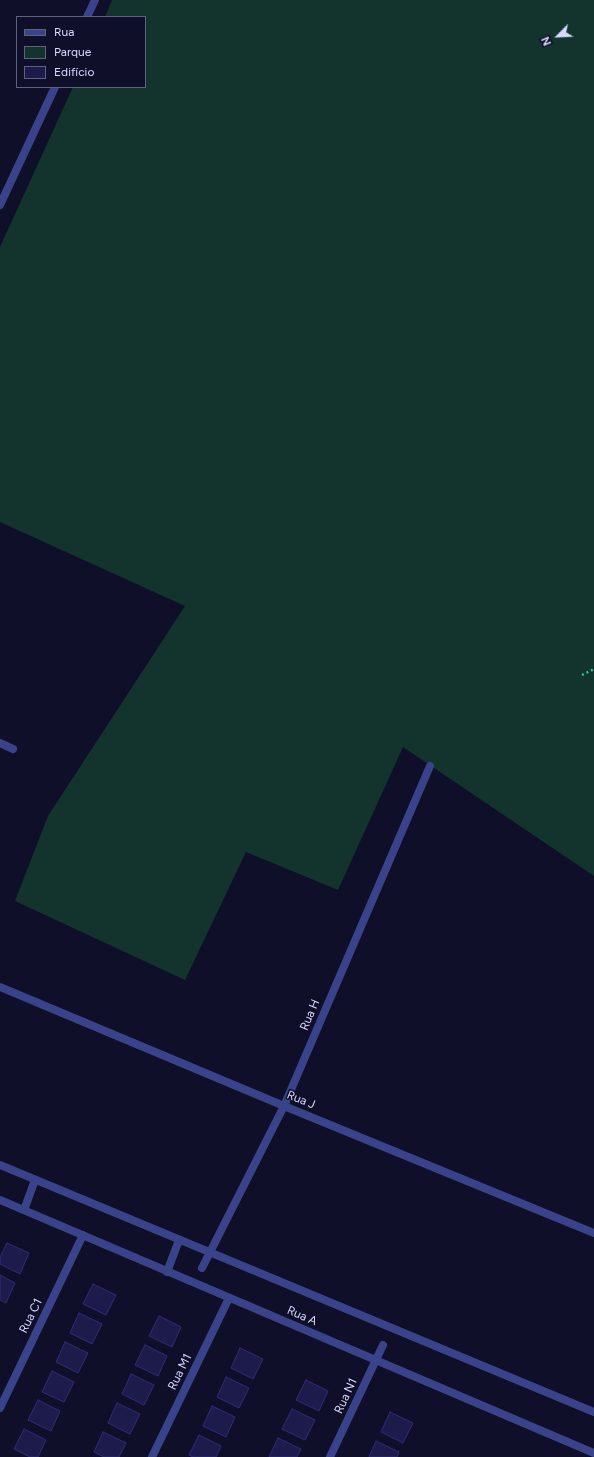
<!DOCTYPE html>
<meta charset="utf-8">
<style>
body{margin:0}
#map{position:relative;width:594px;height:1457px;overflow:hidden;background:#100f2a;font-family:Figtree,sans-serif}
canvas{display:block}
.legend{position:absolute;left:16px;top:16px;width:130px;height:72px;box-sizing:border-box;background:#100f2a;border:1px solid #60607f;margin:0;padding:5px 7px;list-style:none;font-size:12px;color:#d8daff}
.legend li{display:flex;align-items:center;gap:8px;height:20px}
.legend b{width:20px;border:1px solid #60607f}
.north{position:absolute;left:538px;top:16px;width:40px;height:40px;-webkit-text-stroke:3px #100f2a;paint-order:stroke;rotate:246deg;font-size:11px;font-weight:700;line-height:16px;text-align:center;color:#d8daff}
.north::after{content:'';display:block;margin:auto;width:14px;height:18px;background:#d8daff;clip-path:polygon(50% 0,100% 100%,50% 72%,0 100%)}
</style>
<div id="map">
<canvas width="594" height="1457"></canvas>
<ul class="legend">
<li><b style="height:5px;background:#39438a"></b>Rua</li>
<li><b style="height:11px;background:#12342d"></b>Parque</li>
<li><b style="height:11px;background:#1d1b4b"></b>Edifício</li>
</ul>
<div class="north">N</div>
</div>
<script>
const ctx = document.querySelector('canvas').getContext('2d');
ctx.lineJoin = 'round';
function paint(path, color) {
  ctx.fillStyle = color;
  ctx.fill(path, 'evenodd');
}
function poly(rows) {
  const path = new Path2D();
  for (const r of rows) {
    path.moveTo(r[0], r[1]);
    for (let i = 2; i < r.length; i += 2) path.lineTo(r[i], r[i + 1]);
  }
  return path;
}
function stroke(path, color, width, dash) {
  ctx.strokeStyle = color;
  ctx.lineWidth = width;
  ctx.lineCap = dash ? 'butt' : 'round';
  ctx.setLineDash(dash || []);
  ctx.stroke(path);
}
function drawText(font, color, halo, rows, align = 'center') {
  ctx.font = font + ' Figtree,sans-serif';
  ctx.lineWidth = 3;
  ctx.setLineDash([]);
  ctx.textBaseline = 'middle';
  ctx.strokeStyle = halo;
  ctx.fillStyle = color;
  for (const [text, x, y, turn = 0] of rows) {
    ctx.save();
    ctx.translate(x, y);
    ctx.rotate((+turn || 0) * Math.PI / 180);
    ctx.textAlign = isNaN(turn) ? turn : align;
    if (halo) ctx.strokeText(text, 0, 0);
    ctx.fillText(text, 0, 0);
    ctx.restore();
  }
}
paint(poly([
 [112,0,594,0,594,876,403,747,338,890,246,852,185,980,15,901,48,816,185,606,0,522,0,247,73,87,145,87,145,17,105,17]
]), '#12342d');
const building = poly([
 [7,1243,29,1253,20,1274,0,1264,0,1257,7,1243],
 [0,1275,15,1283,6,1303,0,1300,0,1275],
 [93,1284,116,1295,106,1315,83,1304,93,1284],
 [79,1313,102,1324,92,1344,70,1333,79,1313],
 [159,1316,181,1327,172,1347,149,1336,159,1316],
 [65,1342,88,1353,78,1373,56,1362,65,1342],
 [145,1345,167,1356,158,1376,135,1365,145,1345],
 [240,1348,263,1359,253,1379,231,1368,240,1348],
 [52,1371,74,1382,64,1402,42,1392,52,1371],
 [131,1374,154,1385,144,1405,122,1394,131,1374],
 [226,1377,249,1388,239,1408,217,1397,226,1377],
 [306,1380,328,1391,319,1411,296,1400,306,1380],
 [38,1400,60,1411,51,1431,28,1420,38,1400],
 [117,1403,140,1414,130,1434,108,1423,117,1403],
 [212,1406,235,1417,226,1437,203,1426,212,1406],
 [292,1409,315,1420,305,1440,282,1429,292,1409],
 [390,1412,413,1423,403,1443,381,1432,390,1412],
 [24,1429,46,1440,38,1457,30,1457,14,1449,24,1429],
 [103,1432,126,1443,119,1457,104,1457,94,1452,103,1432],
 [199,1435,221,1446,216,1457,193,1457,189,1455,199,1435],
 [278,1438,301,1449,297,1457,269,1457,278,1438],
 [376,1441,399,1452,397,1457,369,1457,376,1441]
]);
paint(building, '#1d1b4b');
stroke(building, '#2f2c78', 1);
stroke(poly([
 [582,675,594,669]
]), '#2cc09e', 2.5, [2, 3]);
stroke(poly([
 [0,743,13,749],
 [24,1210,35,1180],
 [202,1268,284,1106,430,766],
 [167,1272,179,1240],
 [0,1408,83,1235],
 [152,1457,229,1298],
 [330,1457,383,1345]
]), '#39438a', 8);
stroke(poly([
 [87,17,95,0],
 [0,205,55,87],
 [0,987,284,1106,594,1233],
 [0,1165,594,1412],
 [0,1200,594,1453]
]), '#39438a', 8);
drawText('12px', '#d8daff', '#100f2a', [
 ["Rua H",310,1015,-67],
 ["Rua J",301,1100,22],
 ["Rua C1",31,1316,-64],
 ["Rua A",302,1316,23],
 ["Rua M1",180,1372,-64],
 ["Rua N1",346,1396,-65]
]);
</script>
